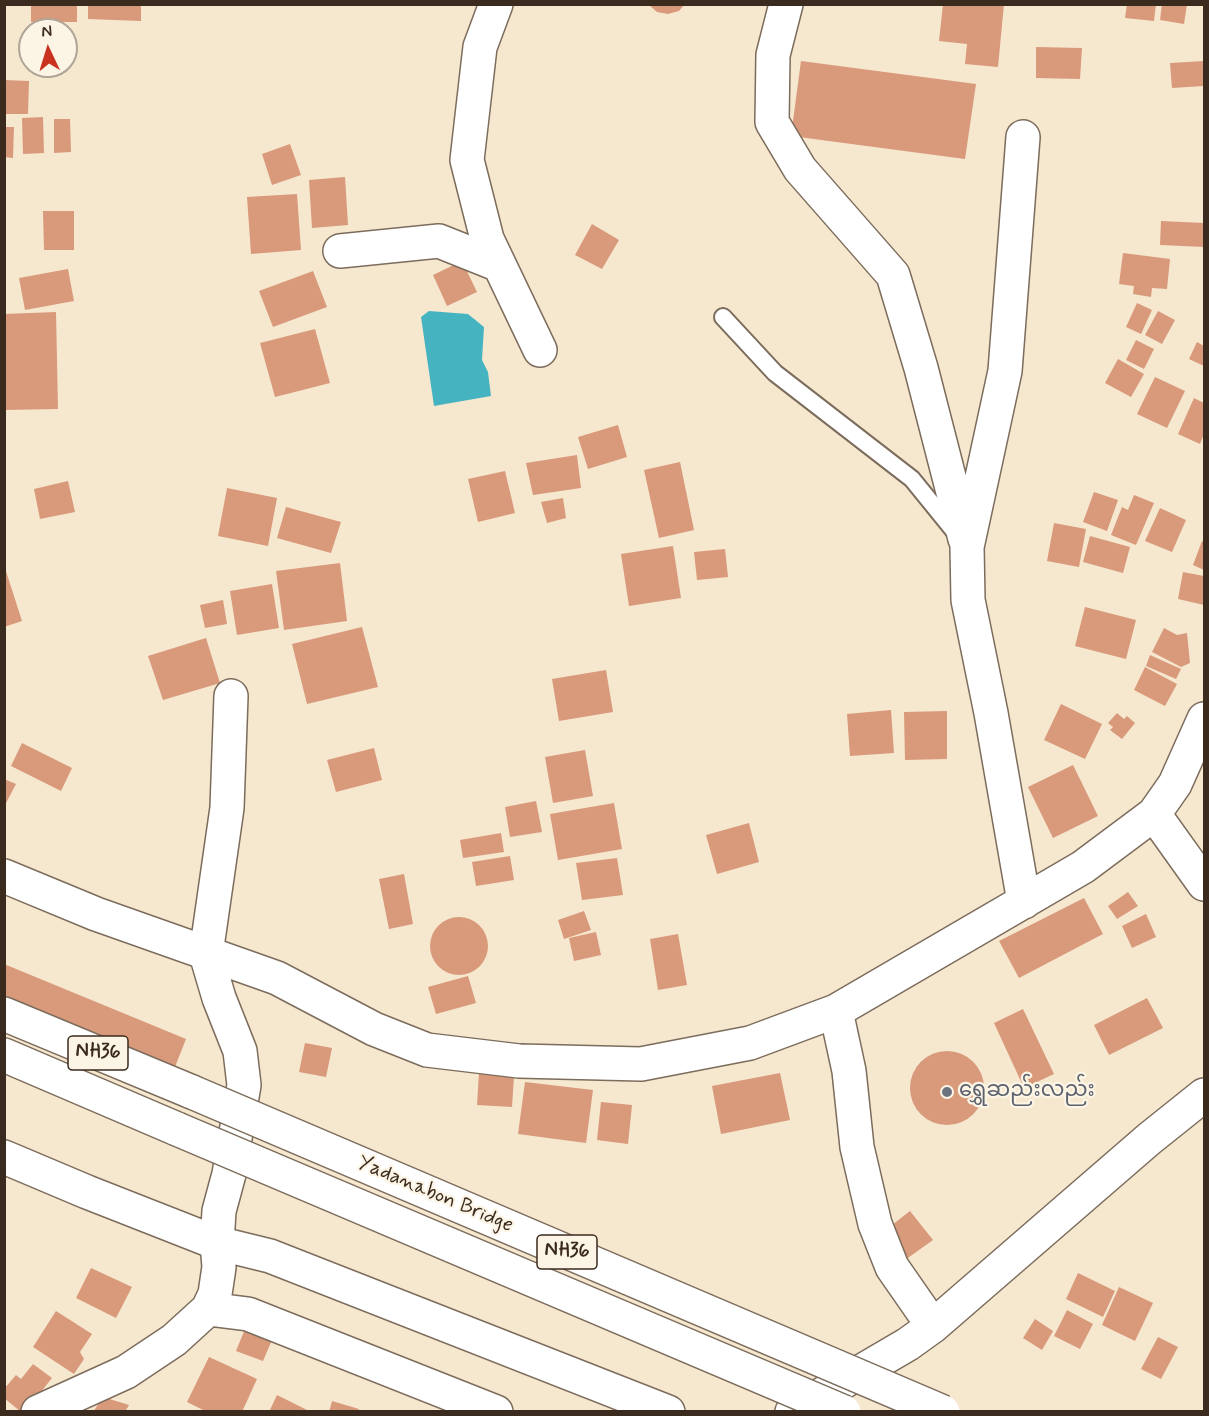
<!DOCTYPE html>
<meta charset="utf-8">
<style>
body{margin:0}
#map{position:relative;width:1209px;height:1416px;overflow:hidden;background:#f6e7cf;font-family:Mynerve,sans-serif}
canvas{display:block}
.frame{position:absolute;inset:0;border:6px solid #3b2a1e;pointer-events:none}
.north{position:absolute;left:18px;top:18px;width:60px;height:60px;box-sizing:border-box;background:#fcf5e5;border:2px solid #afa495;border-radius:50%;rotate:356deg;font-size:16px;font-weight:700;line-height:24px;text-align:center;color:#3b2a1e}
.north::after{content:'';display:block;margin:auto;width:21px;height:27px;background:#c8321e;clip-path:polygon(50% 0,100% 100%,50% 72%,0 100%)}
</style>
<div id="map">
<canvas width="1209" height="1416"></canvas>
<div class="frame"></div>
<div class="north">N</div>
</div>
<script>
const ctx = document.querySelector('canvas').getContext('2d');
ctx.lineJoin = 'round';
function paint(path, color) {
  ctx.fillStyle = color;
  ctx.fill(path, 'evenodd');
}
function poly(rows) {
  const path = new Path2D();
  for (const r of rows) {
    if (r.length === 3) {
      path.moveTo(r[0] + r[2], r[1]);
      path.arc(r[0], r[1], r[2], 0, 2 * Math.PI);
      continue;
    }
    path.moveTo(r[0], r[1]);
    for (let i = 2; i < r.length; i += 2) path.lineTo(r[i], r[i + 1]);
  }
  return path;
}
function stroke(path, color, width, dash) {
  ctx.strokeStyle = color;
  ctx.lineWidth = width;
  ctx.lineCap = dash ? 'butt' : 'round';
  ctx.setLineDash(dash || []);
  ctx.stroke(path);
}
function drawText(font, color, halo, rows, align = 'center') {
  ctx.font = font + ' Mynerve,"Noto Sans Myanmar",sans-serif';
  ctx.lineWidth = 4.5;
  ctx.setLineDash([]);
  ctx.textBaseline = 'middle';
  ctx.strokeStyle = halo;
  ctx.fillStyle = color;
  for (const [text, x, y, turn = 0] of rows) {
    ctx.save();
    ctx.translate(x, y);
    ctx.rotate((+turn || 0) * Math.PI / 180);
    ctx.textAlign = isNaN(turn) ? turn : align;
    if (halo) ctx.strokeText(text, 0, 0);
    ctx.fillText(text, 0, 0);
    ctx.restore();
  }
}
paint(poly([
 [429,311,468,314,484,327,482,360,488,372,491,396,434,406,421,317]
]), '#46b4c0');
paint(poly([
 [31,4,77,4,77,22,31,22],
 [88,4,141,4,141,21,88,19],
 [648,4,685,4,679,11,668,14,657,12],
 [943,4,1004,4,998,67,965,64,967,44,939,41],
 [1127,4,1156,4,1154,21,1125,18],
 [1162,4,1187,4,1184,24,1160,20],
 [1036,47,1082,48,1080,79,1036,78],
 [801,61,976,84,965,159,791,136],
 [1204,61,1204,86,1172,88,1170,63],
 [4,80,29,81,28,114,4,114],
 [43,117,44,153,23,154,22,118],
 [54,119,70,119,71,152,54,153],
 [4,127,14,127,13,158,4,157],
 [290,144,301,175,272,185,262,154],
 [345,177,348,225,312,228,309,180],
 [297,194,301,250,251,254,247,197],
 [43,211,74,211,74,250,44,250],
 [1161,221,1204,223,1204,247,1160,245],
 [592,224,619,240,602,269,575,255],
 [1123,253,1170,259,1167,289,1152,288,1151,297,1133,294,1134,286,1119,284],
 [462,261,477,292,447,306,433,275],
 [68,269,74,301,25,310,19,278],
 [313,271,327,307,273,327,259,291],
 [1137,303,1152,310,1141,334,1126,327],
 [1158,311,1175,320,1162,344,1145,335],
 [56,312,58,409,4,410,4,314],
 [315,329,330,383,275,397,260,343],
 [1136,340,1154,349,1144,369,1126,360],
 [1197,342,1204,346,1204,366,1189,359],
 [1118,359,1144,374,1131,397,1105,383],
 [1155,377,1185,391,1167,428,1137,414],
 [1194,398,1204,403,1204,434,1200,444,1178,434],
 [618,425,627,457,588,469,578,437],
 [577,455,581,488,533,495,526,463],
 [680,462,694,530,659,538,644,470],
 [505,471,515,513,478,522,468,479],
 [68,481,75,512,40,519,34,489],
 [227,488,277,498,268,546,218,536],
 [1094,492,1118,500,1107,531,1083,522],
 [1134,495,1154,503,1136,545,1111,535,1122,507,1128,510],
 [563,498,566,518,547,523,541,502],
 [286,507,341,522,331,553,277,538],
 [1160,508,1186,520,1172,552,1145,541],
 [1054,523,1086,529,1079,567,1047,561],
 [1090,536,1130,547,1123,573,1083,562],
 [1202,541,1204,542,1204,570,1193,565],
 [673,546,681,598,629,606,621,554],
 [725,549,728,577,697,580,694,552],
 [340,563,347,621,284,630,276,571],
 [4,565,22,621,4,627],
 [1183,572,1204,576,1204,605,1178,599],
 [272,584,279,628,237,635,230,591],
 [223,600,227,624,205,628,200,605],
 [1085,607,1136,620,1126,659,1075,646],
 [362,627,378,687,307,704,292,644],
 [1164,628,1177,635,1187,633,1190,663,1181,667,1152,652],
 [206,638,220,683,163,700,148,656],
 [1150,655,1181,669,1176,679,1146,666],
 [1145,667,1177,684,1165,706,1134,690],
 [606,670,613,712,559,721,552,679],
 [1061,704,1102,724,1085,759,1044,740],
 [891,710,894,753,850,756,847,714],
 [947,711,947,759,905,760,904,712],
 [1117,713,1124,719,1127,716,1135,723,1122,739,1110,730,1113,727,1108,723],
 [22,743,72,768,61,791,11,766],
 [374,748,382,780,336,792,327,760],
 [585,750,593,796,553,803,545,757],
 [1073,765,1098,816,1053,838,1028,787],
 [4,779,16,784,4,807],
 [536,801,542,832,510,837,505,807],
 [614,803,622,849,558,860,550,814],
 [749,823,759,862,717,874,706,835],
 [501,833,504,852,463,858,460,840],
 [510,856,514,880,476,886,472,862],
 [617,858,623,895,582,900,576,863],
 [404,874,413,924,389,929,379,879],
 [1128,892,1138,906,1117,919,1108,906],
 [1084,898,1103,934,1019,978,999,941],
 [584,911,591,930,564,939,558,920],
 [1146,914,1156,937,1132,948,1122,926],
 [459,946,29],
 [596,932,601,955,574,961,569,938],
 [678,934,687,985,658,990,650,939],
 [4,964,186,1039,175,1067,4,996],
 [468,976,476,1003,436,1014,428,987],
 [1147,998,1163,1028,1109,1055,1094,1025],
 [1023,1009,1054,1074,1024,1088,994,1023],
 [305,1043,332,1048,326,1077,299,1072],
 [947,1088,37],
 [479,1073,514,1076,512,1107,477,1105],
 [780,1073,790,1120,721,1134,712,1086],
 [525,1082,593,1090,586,1143,518,1134],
 [601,1102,632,1105,628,1144,597,1140],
 [910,1211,933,1240,905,1260,883,1232],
 [91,1268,132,1287,116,1318,76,1298],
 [1078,1273,1115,1291,1103,1317,1066,1299],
 [1119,1287,1153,1303,1135,1341,1102,1325],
 [1067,1310,1093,1324,1080,1349,1054,1336],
 [56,1311,92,1334,80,1352,84,1359,74,1374,33,1347],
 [1035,1319,1053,1331,1042,1350,1023,1338],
 [245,1329,272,1340,263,1361,236,1351],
 [1158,1337,1178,1347,1161,1379,1141,1369],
 [209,1357,257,1379,242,1412,207,1412,187,1402],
 [33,1364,52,1378,25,1412,21,1412,4,1398,4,1389,16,1375,21,1379],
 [277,1395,311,1412,269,1412],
 [103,1397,129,1405,125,1412,93,1412],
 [332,1401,359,1409,358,1412,329,1412]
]), '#d9997b');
const lane = poly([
 [723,317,775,373,912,479,955,532]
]);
const street = poly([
 [496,4,480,47,467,160,487,239,540,350],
 [786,4,773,55,772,122,800,169,893,275,921,368,965,539],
 [1023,137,1005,371,967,547,968,600,991,713,1024,902],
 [340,251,439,241,499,265],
 [1204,719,1175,784,1154,814,1204,884],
 [4,876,96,914,277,978,374,1029,427,1050,519,1061,641,1064,750,1043,836,1011,1083,867,1154,814],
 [836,1011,849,1071,857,1147,875,1224,892,1267,933,1326],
 [4,1157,87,1192,217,1243,270,1256,668,1412],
 [208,1309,215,1294,219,1267,217,1243,219,1211,229,1174,244,1085,240,1051,219,998,206,954,227,808,231,696],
 [38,1412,126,1372,174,1340,208,1309,248,1314,496,1412],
 [792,1412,908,1344,933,1326,1149,1139,1204,1095]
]);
const highway = poly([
 [4,1014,192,1092],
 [4,1055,177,1129]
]);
stroke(lane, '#7c6c5c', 20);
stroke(street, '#7c6c5c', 36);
stroke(highway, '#7c6c5c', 36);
stroke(lane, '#fff', 16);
stroke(street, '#fff', 33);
stroke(highway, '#fff', 33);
const highwayBridge = poly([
 [192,1092,943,1412],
 [177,1129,844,1412]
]);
stroke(highwayBridge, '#7c6c5c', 36, []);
stroke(highwayBridge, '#fff', 33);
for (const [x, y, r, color] of [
 [947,1092,6,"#6b7280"]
]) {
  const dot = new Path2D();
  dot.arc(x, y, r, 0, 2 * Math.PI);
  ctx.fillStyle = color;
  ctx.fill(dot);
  stroke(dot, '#fcf5e5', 2);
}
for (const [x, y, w] of [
 [98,1053,60],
 [567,1252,60]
]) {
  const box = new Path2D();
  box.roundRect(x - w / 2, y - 17, w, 34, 4.5);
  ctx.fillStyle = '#fcf5e5';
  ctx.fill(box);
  stroke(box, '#3b2a1e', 1.5);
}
drawText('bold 20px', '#3b2a1e', null, [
 ["NH36",98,1053],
 ["NH36",567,1252]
]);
drawText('21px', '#5b616d', '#fcf5e5', [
 ["ရွှေဆည်းလည်း",959,1092]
], 'left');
drawText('21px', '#3b2a1e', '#fcf5e5', [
 ["Yadanabon Bridge",435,1195,23]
]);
</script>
